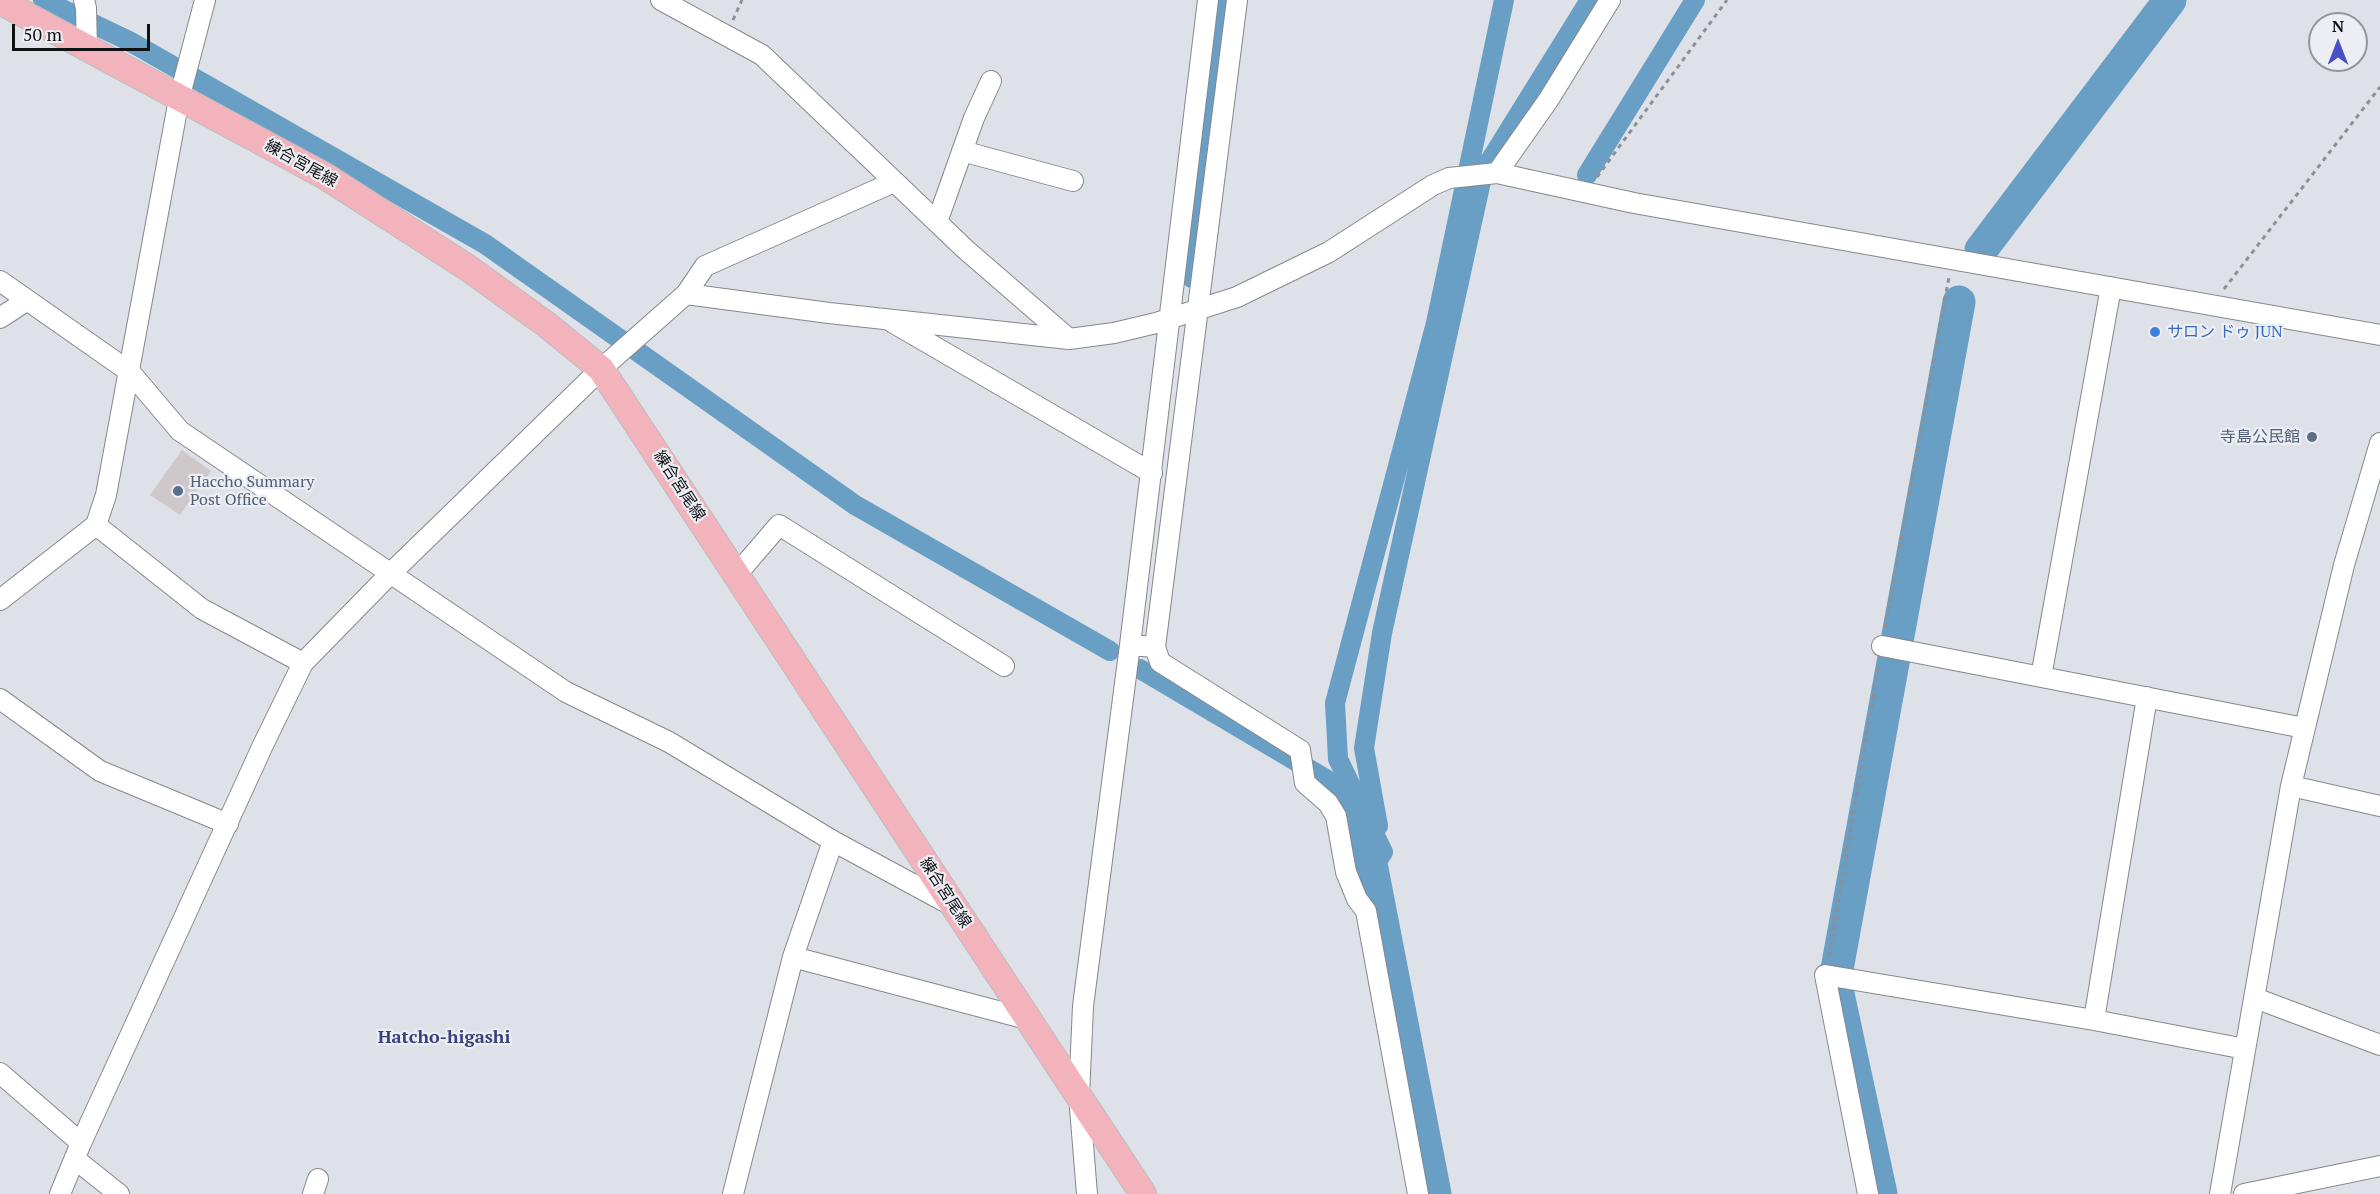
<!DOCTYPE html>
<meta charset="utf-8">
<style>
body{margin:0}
#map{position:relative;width:2380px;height:1194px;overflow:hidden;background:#dee1e7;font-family:"PT Serif",serif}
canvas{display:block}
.north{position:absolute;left:2308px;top:12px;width:60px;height:60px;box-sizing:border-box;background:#eceef4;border:2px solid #94969a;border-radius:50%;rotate:0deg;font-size:16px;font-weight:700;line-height:24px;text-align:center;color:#101113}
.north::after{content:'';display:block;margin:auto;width:21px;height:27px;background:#4850c6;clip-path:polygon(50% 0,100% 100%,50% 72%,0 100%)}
.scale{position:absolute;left:12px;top:24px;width:138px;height:27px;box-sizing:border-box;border:3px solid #101113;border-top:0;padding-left:8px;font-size:18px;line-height:21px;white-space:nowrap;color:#101113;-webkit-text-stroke:4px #eceef4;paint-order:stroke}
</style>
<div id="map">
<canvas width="2380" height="1194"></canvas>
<div class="north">N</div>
<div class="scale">50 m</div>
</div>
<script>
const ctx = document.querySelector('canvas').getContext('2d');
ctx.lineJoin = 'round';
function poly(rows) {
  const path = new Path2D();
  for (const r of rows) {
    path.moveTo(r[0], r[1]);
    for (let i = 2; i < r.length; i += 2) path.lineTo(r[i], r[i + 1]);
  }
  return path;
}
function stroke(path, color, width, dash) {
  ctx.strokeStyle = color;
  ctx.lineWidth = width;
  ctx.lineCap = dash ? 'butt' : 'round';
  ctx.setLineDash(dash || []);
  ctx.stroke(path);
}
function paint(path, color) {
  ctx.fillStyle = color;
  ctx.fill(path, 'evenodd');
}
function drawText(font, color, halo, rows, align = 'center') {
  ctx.font = font + ' "PT Serif","Noto Sans JP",serif';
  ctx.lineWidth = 4.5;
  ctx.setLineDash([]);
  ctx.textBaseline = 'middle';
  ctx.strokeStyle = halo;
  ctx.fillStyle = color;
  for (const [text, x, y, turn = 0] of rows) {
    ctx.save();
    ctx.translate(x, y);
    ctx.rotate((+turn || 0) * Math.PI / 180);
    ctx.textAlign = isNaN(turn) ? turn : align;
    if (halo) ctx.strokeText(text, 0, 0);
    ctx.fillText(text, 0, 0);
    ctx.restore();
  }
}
stroke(poly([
 [43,0,129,41,485,244,855,505,1110,651],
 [1587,175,1695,0],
 [1192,278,1226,0],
 [1140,669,1326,779,1360,832],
 [1378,826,1364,748,1382,633,1483,172,1590,0],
 [1372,869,1383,852,1338,759,1335,703,1436,323,1504,0]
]), '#699ec5', 20);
stroke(poly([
 [1981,250,2170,0],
 [1360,832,1372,869,1435,1194],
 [1881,1194,1835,980,1959,302]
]), '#699ec5', 33);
paint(poly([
 [182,450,211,471,180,515,150,495]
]), '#cfc8cb');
const minor = poly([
 [84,0,86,8,87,49],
 [661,0,762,55,965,249,1069,339],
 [962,151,1073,181],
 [1497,173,1549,99,1610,0],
 [937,222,974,118,991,81],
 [0,281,130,372,180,431,566,692,669,742,833,841,953,906],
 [686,294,829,313,1069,339,1114,333,1156,323,1237,297,1329,252,1433,185,1449,178,1497,173,1634,203,2380,335],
 [0,318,26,301],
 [892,322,1152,473],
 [96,525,202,609,303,663],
 [737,574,779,525,1004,666],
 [0,600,96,525,106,495,179,99,205,0],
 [1130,645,1155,647,1237,0],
 [1882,646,2304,728],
 [1155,647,1160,662,1300,750,1305,783,1328,803,1336,816,1346,872,1357,899,1366,911,1418,1194],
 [2041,677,2111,287],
 [0,699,100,771,228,824],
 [2291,786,2380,806],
 [793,957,1031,1020],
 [2255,998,2380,1045],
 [2094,1020,2147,697],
 [0,1073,81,1143],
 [75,1159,119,1194],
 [60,1194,81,1143,263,745,303,663,390,574,601,369,686,294,705,266,894,182],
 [313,1194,318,1179],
 [733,1194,793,957,833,841],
 [1087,1194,1079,1096,1083,1006,1130,645,1208,0],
 [1868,1194,1825,975,2094,1020,2245,1049],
 [2220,1194,2291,786,2344,565,2380,443],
 [2244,1194,2380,1166]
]);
const major = poly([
 [0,1,325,176,468,268,547,325,601,369,1143,1194]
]);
stroke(minor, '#86888e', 22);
stroke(major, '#bcbcbd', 28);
stroke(poly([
 [733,20,742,0],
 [1597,177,1727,0],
 [2224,289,2380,87],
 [1885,628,1949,277],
 [1829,956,1879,664]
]), '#8d9094', 3, [4.5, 4.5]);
stroke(minor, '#fff', 20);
stroke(major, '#f3b3bd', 26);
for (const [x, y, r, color] of [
 [2155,332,6,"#3f7fe0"],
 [2312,437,6,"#5c6f8a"],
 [178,491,6,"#5c6f8a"]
]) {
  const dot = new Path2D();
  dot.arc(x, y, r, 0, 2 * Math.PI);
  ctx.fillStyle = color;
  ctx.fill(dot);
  stroke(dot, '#eceef4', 2);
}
drawText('16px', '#101113', '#eceef4', [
 ["練合宮尾線",301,164,29],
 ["練合宮尾線",679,486,57],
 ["練合宮尾線",945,893,57]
]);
drawText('16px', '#366cbe', '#eceef4', [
 ["サロン ドゥ JUN",2167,332]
], 'left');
drawText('16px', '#4e5e75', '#eceef4', [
 ["寺島公民館",2300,437],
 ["Haccho Summary",190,482,"left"],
 ["Post Office",190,500,"left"]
], 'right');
drawText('bold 18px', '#38417c', '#eceef4', [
 ["Hatcho-higashi",444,1038]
]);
</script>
